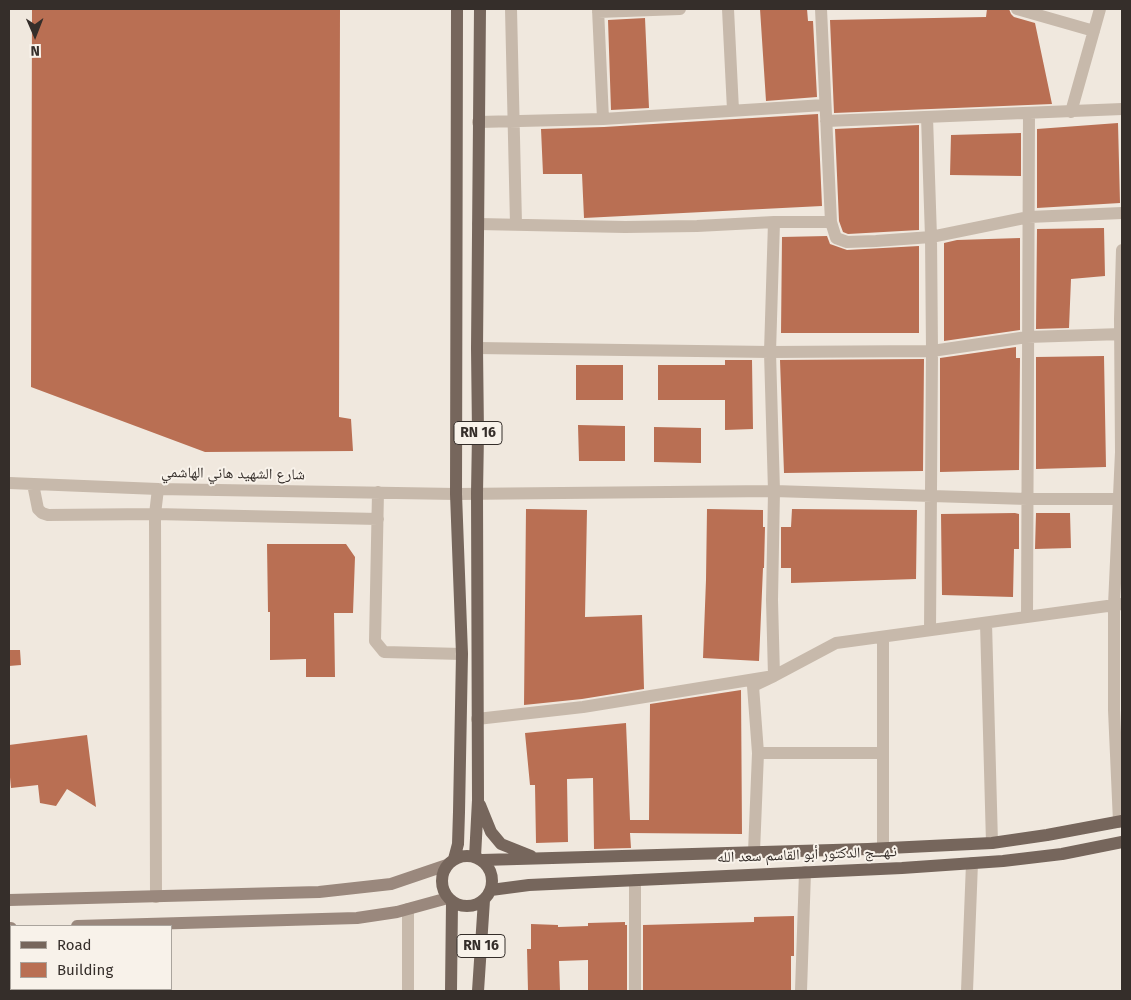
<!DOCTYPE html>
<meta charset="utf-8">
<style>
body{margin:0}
#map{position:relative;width:1131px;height:1000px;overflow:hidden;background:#f0e8de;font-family:"Fira Sans",sans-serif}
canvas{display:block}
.frame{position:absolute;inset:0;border:10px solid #352e2a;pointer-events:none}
.legend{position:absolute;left:10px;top:925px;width:162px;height:65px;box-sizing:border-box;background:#f8f2ea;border:1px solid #aaa49d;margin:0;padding:6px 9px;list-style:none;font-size:15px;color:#352e2a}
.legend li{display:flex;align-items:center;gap:10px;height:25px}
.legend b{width:25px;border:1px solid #aaa49d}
.north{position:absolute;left:10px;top:10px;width:50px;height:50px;-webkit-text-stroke:4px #f8f2ea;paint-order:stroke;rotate:179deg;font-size:14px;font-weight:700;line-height:20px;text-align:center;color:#352e2a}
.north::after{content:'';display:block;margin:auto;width:18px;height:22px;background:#352e2a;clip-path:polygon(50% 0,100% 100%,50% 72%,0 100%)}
</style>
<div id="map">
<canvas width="1131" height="1000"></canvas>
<div class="frame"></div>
<ul class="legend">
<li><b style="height:6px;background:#76665c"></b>Road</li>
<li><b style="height:14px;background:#b96f53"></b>Building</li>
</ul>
<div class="north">N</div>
</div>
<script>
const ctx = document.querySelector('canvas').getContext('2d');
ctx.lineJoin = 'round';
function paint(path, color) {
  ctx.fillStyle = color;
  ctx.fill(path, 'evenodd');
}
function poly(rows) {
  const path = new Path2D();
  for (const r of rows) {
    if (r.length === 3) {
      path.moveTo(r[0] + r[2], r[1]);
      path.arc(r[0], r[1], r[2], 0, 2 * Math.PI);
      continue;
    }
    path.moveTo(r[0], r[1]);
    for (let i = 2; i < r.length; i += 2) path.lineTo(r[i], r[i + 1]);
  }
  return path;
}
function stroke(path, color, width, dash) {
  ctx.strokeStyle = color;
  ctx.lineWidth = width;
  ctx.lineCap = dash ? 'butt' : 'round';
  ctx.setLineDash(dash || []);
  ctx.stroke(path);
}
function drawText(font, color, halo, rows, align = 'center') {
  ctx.font = font + ' "Fira Sans","Noto Naskh Arabic",sans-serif';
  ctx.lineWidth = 4;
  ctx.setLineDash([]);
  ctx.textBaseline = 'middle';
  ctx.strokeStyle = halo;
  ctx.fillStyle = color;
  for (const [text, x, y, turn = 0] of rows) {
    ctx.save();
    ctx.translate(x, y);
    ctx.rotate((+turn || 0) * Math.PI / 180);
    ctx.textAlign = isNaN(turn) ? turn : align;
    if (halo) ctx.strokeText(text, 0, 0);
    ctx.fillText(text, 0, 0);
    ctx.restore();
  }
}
paint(poly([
 [32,9,340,9,339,417,351,419,353,451,205,452,31,387],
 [760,9,807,9,808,21,813,21,817,97,766,101],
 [987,9,1009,9,1011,14,1014,17,1035,23,1052,104,834,113,830,20,986,17],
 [645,18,649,108,611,110,608,20],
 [818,114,822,206,584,218,582,174,543,174,541,129,604,127],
 [1118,123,1120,203,1037,208,1037,129],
 [919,125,919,230,848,234,843,232,839,221,835,129],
 [1021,133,1021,176,950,175,951,135],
 [1104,228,1105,276,1071,279,1069,328,1036,329,1037,229],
 [827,236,830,244,847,250,919,246,919,333,781,333,782,237],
 [1020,238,1020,330,944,341,944,243,957,240],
 [1016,347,1016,358,1020,358,1019,470,940,472,940,358],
 [1104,356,1106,467,1036,469,1036,357],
 [924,359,923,471,784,473,780,360],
 [725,360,752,360,753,429,725,430,725,400,658,400,658,365,725,365],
 [576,365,623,365,623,400,576,400],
 [578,425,625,426,625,461,579,461],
 [654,427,701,428,701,463,654,462],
 [526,509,587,510,585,617,642,615,644,689,582,699,524,705],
 [707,509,763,510,763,527,765,527,764,568,763,568,759,661,703,658,706,580],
 [792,509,917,510,916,579,791,583,791,568,781,568,781,527,791,527],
 [1015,513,1019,514,1019,549,1014,549,1013,597,942,595,941,514],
 [1036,513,1070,513,1071,548,1035,549],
 [267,544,346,544,355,557,353,613,334,613,335,677,306,677,306,659,270,660,270,612,268,612],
 [9,650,20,650,21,665,9,666],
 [741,690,742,834,630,833,631,848,594,849,593,778,567,779,568,842,536,843,535,785,530,785,525,733,626,723,630,820,649,820,650,704],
 [87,735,96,807,67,789,56,806,40,803,38,785,11,788,9,766,9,745],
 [794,916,794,956,791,956,791,991,643,991,643,925,754,922,754,917],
 [625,922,625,925,627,925,627,991,588,991,588,960,559,961,560,991,528,991,527,949,531,949,531,924,558,925,558,927,588,926,588,923]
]), '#b96f53');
stroke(poly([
 [511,9,516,224],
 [598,9,603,119],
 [728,9,733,110],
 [1017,9,1094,31],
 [598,12,680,9],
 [1071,112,1100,9],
 [927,117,931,237,932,351,930,630],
 [826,121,1122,109],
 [478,122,603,119,824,105],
 [831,222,836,238,847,242,876,241,931,237,1029,217,1122,213],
 [478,224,625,227,697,226,774,222,831,222,821,9],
 [477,348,770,352,932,351,1027,337,1122,334],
 [9,483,158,489,456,494,774,491,1027,499,1122,499],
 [33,484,38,509,42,513,48,515,155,514,378,519],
 [378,492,375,641,384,652,462,654],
 [1027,617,1029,113],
 [986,623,992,843],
 [477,719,583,707,774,676,836,643,1122,604],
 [758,753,883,753],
 [1119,822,1114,710,1114,605,1121,452,1120,319,1122,250],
 [883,848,883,637],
 [754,852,758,753,753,686,774,676,772,600,774,491,770,352,774,222],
 [156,897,155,514,158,489],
 [408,991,408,909],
 [635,991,635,880],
 [801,991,805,872],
 [967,991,972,863]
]), '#c7b9ab', 12);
stroke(poly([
 [9,900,319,892,391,884,447,865],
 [77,926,357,918,397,912,448,898],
 [9,928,11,928]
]), '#9a887d', 12);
stroke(poly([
 [480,805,491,832,501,844,531,856],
 [467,881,25],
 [475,857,478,800,477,493,478,434,477,348,480,9],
 [454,859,458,844,459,812,462,654,456,494,457,9],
 [482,860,868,849,992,843,1047,835,1122,821],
 [491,890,529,885,902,868,1003,861,1062,854,1122,842],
 [451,991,452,902],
 [478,991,484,900]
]), '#76665c', 12);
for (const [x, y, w] of [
 [478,433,48],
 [481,946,48]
]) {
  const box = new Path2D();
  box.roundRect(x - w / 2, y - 11.5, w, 23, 4);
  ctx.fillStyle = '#f8f2ea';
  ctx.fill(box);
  stroke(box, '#352e2a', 1);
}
drawText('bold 14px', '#352e2a', null, [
 ["RN 16",478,433],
 ["RN 16",481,946]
]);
drawText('15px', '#352e2a', '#f8f2ea', [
 ["شارع الشهيد هاني الهاشمي",233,474,1],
 ["نـهـــج الدكتور أبو القاسم سعد الله",807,855,-2]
]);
</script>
